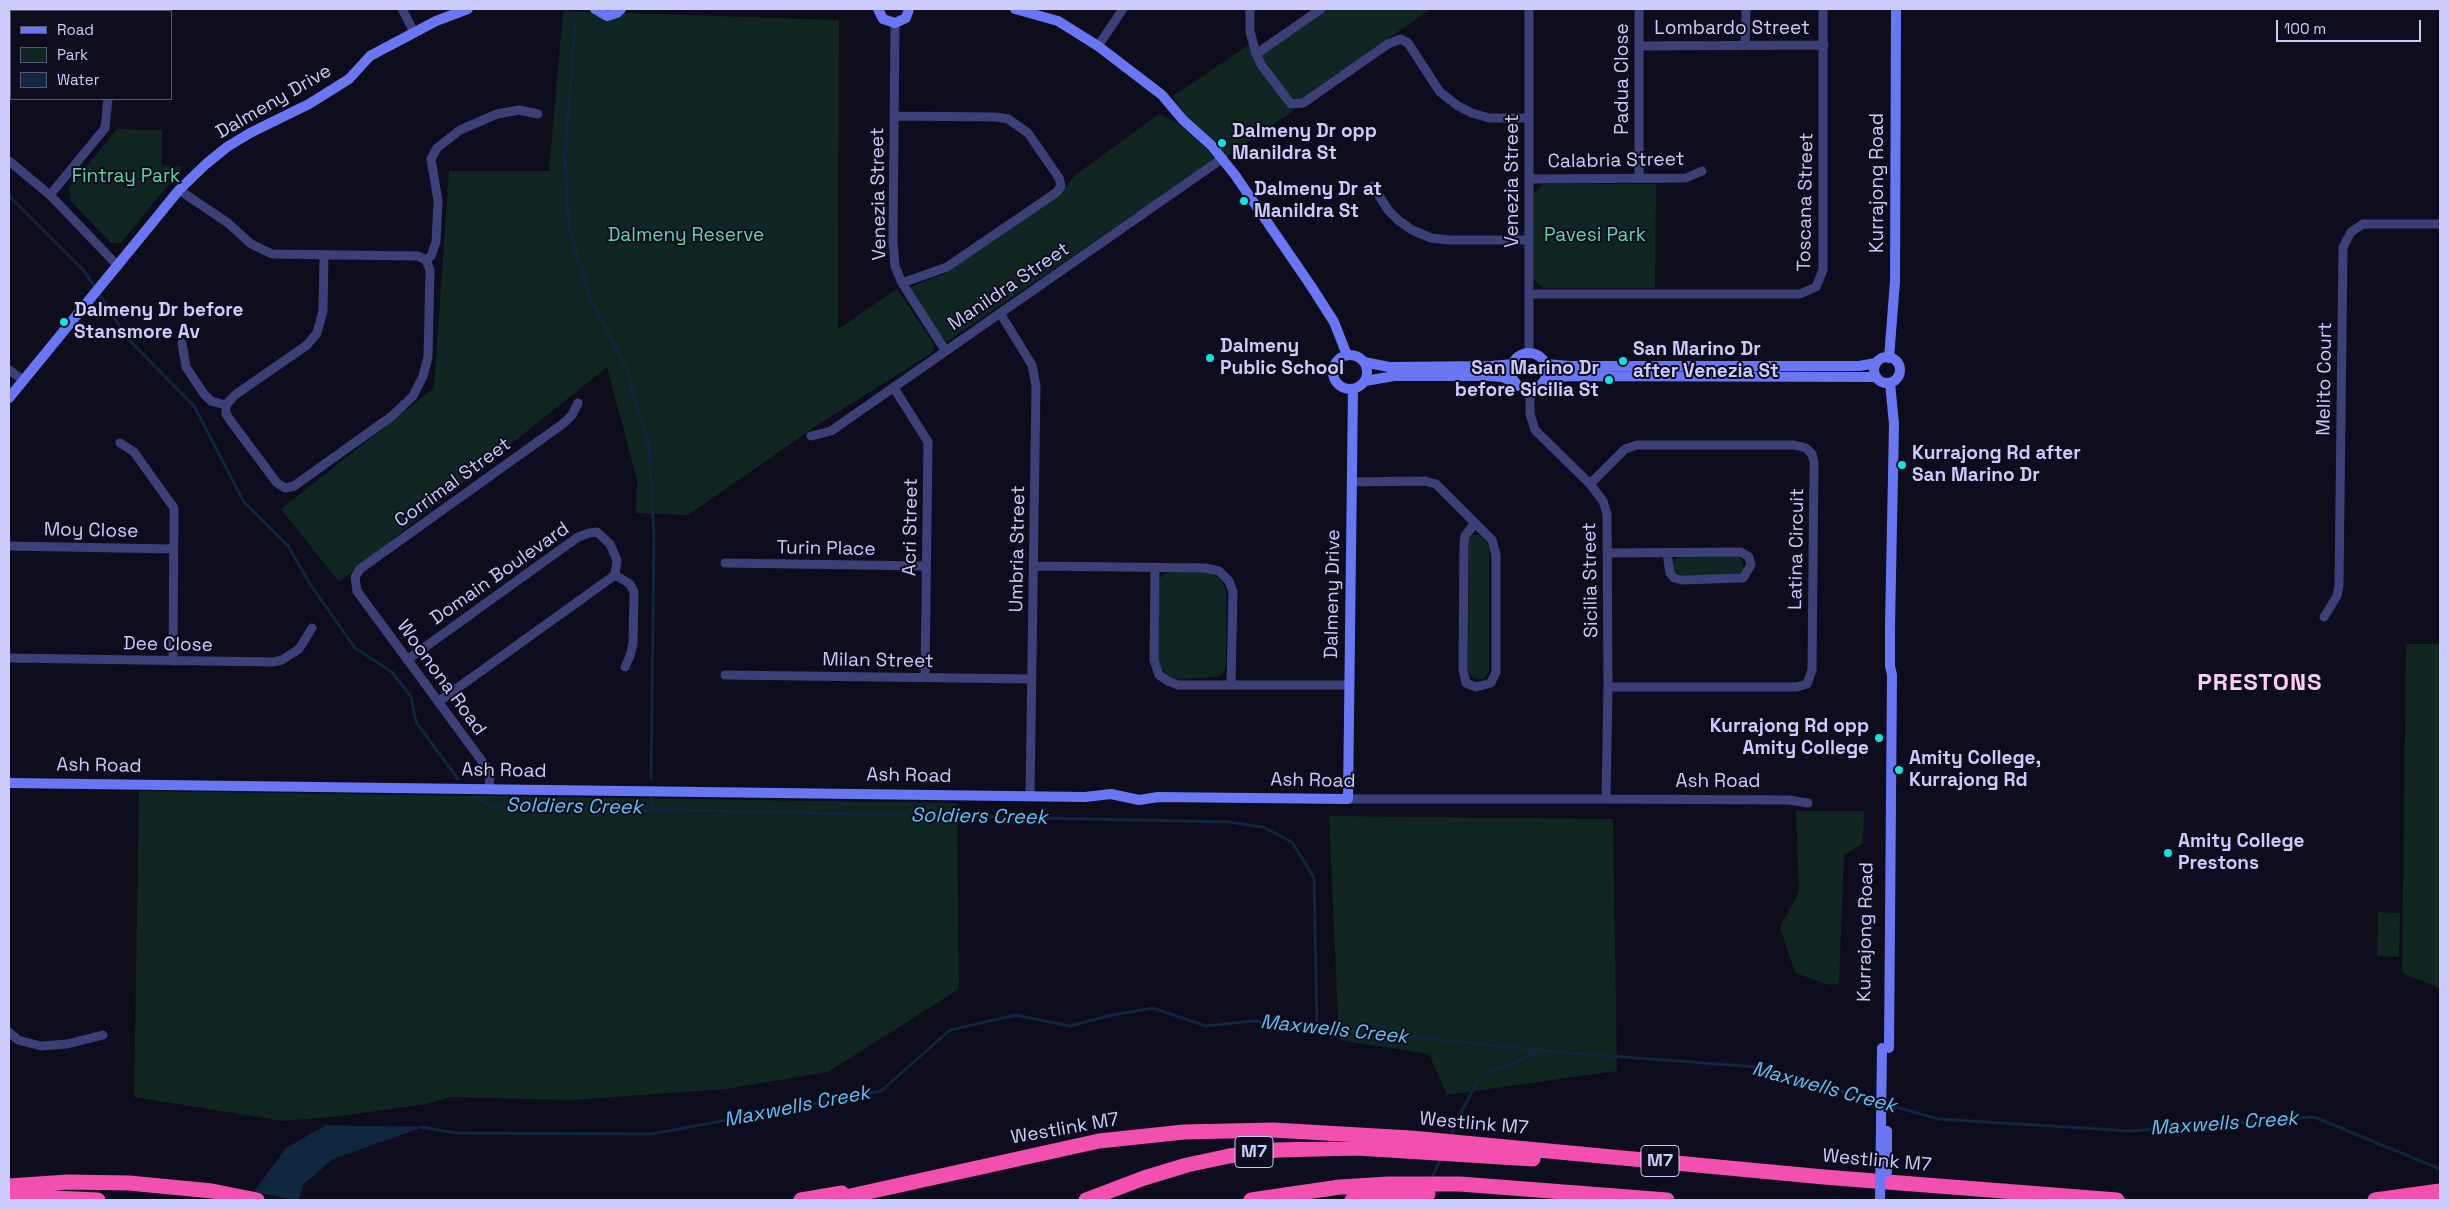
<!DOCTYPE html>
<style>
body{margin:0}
#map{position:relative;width:2449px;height:1209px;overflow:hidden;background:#0e0d1d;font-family:"Space Grotesk",sans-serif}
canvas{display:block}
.frame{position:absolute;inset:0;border:10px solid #ccccfc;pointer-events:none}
.legend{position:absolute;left:10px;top:10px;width:162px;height:90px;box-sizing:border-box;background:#0e0d1d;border:1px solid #5a5976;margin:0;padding:6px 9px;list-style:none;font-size:15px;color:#ccccfc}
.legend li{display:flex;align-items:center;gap:10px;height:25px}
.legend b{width:25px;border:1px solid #5a5976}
.scale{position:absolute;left:2276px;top:20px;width:145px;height:22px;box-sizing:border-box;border:2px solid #ccccfc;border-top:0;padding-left:6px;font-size:15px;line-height:18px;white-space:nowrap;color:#ccccfc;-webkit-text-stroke:4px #0e0d1d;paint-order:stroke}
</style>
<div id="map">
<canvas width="2449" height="1209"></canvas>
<div class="frame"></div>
<ul class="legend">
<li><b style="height:6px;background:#6a77f5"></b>Road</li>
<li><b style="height:14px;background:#102623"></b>Park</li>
<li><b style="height:14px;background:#0f273f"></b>Water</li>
</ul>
<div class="scale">100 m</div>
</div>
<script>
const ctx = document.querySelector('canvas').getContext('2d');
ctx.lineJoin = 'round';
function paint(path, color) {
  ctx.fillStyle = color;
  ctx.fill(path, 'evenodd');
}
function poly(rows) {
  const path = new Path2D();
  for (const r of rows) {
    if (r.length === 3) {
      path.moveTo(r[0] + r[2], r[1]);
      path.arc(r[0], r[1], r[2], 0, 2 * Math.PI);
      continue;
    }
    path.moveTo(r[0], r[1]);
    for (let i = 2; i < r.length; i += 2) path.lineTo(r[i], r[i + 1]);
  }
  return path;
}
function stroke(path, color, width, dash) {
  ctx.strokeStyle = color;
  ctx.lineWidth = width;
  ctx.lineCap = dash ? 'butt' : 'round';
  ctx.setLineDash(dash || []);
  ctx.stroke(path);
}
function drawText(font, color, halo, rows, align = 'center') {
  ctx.font = font + ' "Space Grotesk",sans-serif';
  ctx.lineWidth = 4;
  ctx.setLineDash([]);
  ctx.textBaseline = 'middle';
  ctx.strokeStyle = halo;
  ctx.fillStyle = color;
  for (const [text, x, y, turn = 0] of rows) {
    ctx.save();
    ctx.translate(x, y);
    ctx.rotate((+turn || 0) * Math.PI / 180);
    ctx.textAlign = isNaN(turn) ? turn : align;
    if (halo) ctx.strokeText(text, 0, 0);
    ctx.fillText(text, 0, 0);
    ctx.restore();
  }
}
paint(poly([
 [1329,9,1431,9,1297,101,1288,97,1264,65,1261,55],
 [563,11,839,20,838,329,897,289,934,344,932,353,819,424,688,515,636,513,637,480,607,367,339,582,281,509,434,388,449,171,549,171],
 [1249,45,1253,57,1286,105,1293,111,1227,156,1185,115,1173,96],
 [1159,114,1177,123,1206,148,1215,159,945,343,910,287,946,273,1066,187,1074,176],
 [117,129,162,130,162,165,183,167,121,243,111,243,71,201,69,188],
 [1544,184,1656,184,1655,288,1544,288,1534,280,1534,193],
 [1473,535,1479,535,1486,542,1489,548,1489,671,1484,679,1476,679,1471,676,1468,671,1469,540],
 [1682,556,1734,556,1740,558,1744,566,1741,573,1734,575,1682,575,1674,572,1672,565,1675,559],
 [1171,572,1205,572,1215,575,1223,582,1226,593,1226,665,1224,672,1218,677,1180,679,1169,676,1161,668,1157,656,1159,579,1164,574],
 [2406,644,2440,644,2440,988,2402,973],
 [139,791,957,803,959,989,828,1072,725,1089,571,1100,451,1097,427,1104,341,1116,283,1121,134,1097],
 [1796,811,1864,811,1863,843,1844,855,1839,983,1830,985,1795,973,1780,927,1799,892],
 [1329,816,1613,819,1617,1071,1447,1095,1429,1054,1339,1040],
 [2378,912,2400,913,2399,957,2377,956]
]), '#102623');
paint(poly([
 [326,1125,424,1127,333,1159,304,1184,298,1200,248,1200,286,1148]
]), '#0f273f');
paint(poly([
 [251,1191,294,1200,246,1200]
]), '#0e0d1d');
stroke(poly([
 [575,24,565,157,569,230,592,301,626,368,649,447,654,536,651,779],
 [9,196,85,272,128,339,194,406,244,502,288,546,310,584,355,648,392,672,411,697,416,722,458,779],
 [472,797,493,806,1228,822,1263,827,1292,842,1314,878,1317,1028],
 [651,809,651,798],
 [421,1127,455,1133,652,1134,881,1091,950,1030,1016,1015,1070,1026,1112,1015,1153,1008,1206,1026,1253,1021,1558,1052,1757,1067,1938,1119,2131,1131,2314,1117,2440,1169],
 [1451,1136,1458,1118,1480,1077,1540,1051],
 [1431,1180,1441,1158]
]), '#0f273f', 3);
stroke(poly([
 [402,9,414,32],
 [1250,9,1250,31,1256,54,1262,66,1291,104,1303,103,1388,44,1401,39,1408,43,1440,92,1458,106,1472,113,1489,118,1529,118],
 [110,11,110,9],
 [895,23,893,242,895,266,902,283,945,350],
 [1745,45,1746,9],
 [1098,46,1123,9],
 [1639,46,1824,45],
 [1256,54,1321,9],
 [894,116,996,117,1008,119,1028,133,1059,178,1061,186,1057,192,947,267,902,283],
 [9,161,50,195,118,266],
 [1639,178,1639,9],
 [1530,179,1686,178,1702,171],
 [1373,186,1388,210,1398,220,1412,230,1431,238,1449,240,1529,240],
 [179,190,228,223,251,244,272,254,418,256,426,260],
 [50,195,105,128,108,99],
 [324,255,323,311,317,333,307,345,235,395,226,405,226,414,230,420,277,483,285,488,294,486,392,416,413,396,423,376,428,357,430,270,426,260],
 [426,260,431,256,436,242,438,201,431,159,437,148,460,130,497,114,519,110,538,114],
 [1530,294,1800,294,1816,287,1823,270,1823,9],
 [1000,313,1032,365,1036,386,1030,796],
 [182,343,186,367,204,394,211,401,226,405],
 [1529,354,1529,9],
 [9,370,23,380],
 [894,388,928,442,925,677],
 [1530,389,1530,414,1535,430,1590,484,1603,501,1607,514,1608,687,1606,799],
 [811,436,831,431,1223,158],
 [120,443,134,452,174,508,173,661],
 [1353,482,1425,481,1436,484,1492,540,1496,555,1496,672,1491,683,1476,687,1466,683,1463,670,1464,543,1465,536,1474,524],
 [1590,484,1625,449,1637,445,1794,445,1806,448,1812,454,1814,462,1812,670,1807,684,1797,687,1608,687],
 [9,546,173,549],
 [1609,553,1741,552,1749,557,1751,565,1743,578,1682,580,1674,578,1670,573,1667,553],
 [725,563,926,566],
 [1035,566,1205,568,1219,571,1229,581,1233,592,1231,685],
 [1155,568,1154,660,1159,675,1168,681,1178,685,1348,685],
 [615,575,630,584,634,592,633,644,630,656,625,667],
 [2324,617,2337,596,2339,585,2343,247,2351,232,2363,224,2440,224],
 [9,658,273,662,282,660,299,649,312,628],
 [407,660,578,537,589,533,597,532,610,544,617,560,615,575,438,702],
 [725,675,1031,679],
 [489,788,490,777,487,768,357,591,355,577,360,569,564,423,572,415,578,403],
 [1348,799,1606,799,1789,800,1808,803],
 [9,1032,18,1040,41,1046,67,1044,103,1035]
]), '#3b4079', 9);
stroke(poly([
 [595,9,607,16,617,13,621,9],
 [878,9,883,19,895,23,906,18,909,9],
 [1015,9,1058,21,1098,46,1162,95,1183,120,1211,145,1235,175,1311,286,1334,322,1347,355],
 [1529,371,18],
 [1350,372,17],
 [1887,370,13],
 [1889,358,1895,281,1896,9],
 [1364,362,1389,367,1491,366,1513,364],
 [1545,364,1570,366,1859,366,1876,363],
 [1545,379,1569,376,1876,377],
 [1365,381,1394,376,1489,376,1502,377,1516,383],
 [9,398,179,190,206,164,227,147,250,133,309,104,349,79,370,56,436,21,468,9],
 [9,783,1085,797,1111,794,1139,800,1158,797,1348,799,1353,389],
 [1889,1048,1892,675,1890,666,1890,626,1894,424,1890,383]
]), '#6a77f5', 10);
stroke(poly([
 [9,1186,68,1182,129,1183,212,1191,257,1200],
 [9,1196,98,1200],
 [801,1200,842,1193],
 [832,1200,1099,1141,1184,1132,1273,1130,1411,1138,1824,1177,2117,1200],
 [1086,1200,1144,1178,1187,1165,1229,1156,1277,1150,1357,1148,1533,1159],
 [1251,1200,1340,1187,1388,1184,1460,1184,1667,1200],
 [1352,1200,1428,1194],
 [2375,1200,2440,1191]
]), '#f34fb1', 15);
stroke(poly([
 [1887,1172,1887,1131],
 [1880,1200,1882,1048]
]), '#6a77f5', 10);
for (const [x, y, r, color] of [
 [1222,143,5,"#0fe4e0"],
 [1244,201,5,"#0fe4e0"],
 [64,322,5,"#0fe4e0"],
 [1210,358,5,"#0fe4e0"],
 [1623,361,5,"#0fe4e0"],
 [1609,380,5,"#0fe4e0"],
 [1902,465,5,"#0fe4e0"],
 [1879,738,5,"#0fe4e0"],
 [1899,770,5,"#0fe4e0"],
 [2168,853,5,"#0fe4e0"]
]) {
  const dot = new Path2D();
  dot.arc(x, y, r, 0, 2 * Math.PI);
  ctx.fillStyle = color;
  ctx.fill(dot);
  stroke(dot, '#0e0d1d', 2);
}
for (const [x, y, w] of [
 [1254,1152,38],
 [1660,1161,38]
]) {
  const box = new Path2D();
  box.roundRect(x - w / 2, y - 15.5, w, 31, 4);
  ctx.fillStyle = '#0e0d1d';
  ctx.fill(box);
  stroke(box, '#ccccfc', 1);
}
drawText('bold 18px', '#ccccfc', null, [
 ["M7",1254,1152],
 ["M7",1660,1161]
]);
drawText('19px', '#ccccfc', '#0e0d1d', [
 ["Lombardo Street",1732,29],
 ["Padua Close",1623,79,-90],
 ["Dalmeny Drive",274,102,-30],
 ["Calabria Street",1616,161,-1],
 ["Venezia Street",1513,181,-90],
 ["Kurrajong Road",1878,183,-90],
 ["Venezia Street",879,194,-91],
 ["Toscana Street",1806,202,-89],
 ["Manildra Street",1009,287,-34],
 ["Melito Court",2325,379,-89],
 ["Corrimal Street",453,483,-36],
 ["Acri Street",911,527,-89],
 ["Moy Close",91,531,1],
 ["Turin Place",826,549,1],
 ["Umbria Street",1018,549,-89],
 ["Latina Circuit",1797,549,-89],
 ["Domain Boulevard",500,574,-35],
 ["Sicilia Street",1591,580,-91],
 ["Dalmeny Drive",1333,594,-89],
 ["Dee Close",168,645,1],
 ["Milan Street",878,661,1],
 ["Woonona Road",441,678,54],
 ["Ash Road",99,766,1],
 ["Ash Road",504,771,1],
 ["Ash Road",909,776,1],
 ["Ash Road",1313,781,1],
 ["Ash Road",1718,782],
 ["Kurrajong Road",1866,932,-89],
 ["Westlink M7",1474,1124,5],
 ["Westlink M7",1065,1129,-10],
 ["Westlink M7",1877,1161,5]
]);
drawText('bold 19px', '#ccccfc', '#0e0d1d', [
 ["Dalmeny Dr opp",1232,132],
 ["Manildra St",1232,154],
 ["Dalmeny Dr at",1254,190],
 ["Manildra St",1254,212],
 ["Dalmeny Dr before",74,311],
 ["Stansmore Av",74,333],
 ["Dalmeny",1220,347],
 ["Public School",1220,369],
 ["San Marino Dr",1633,350],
 ["after Venezia St",1633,372],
 ["San Marino Dr",1599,369,"right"],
 ["before Sicilia St",1599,391,"right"],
 ["Kurrajong Rd after",1912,454],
 ["San Marino Dr",1912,476],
 ["Kurrajong Rd opp",1869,727,"right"],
 ["Amity College",1869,749,"right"],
 ["Amity College,",1909,759],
 ["Kurrajong Rd",1909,781],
 ["Amity College",2178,842],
 ["Prestons",2178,864]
], 'left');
drawText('19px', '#5ed6aa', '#0e0d1d', [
 ["Fintray Park",126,177],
 ["Dalmeny Reserve",686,236],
 ["Pavesi Park",1595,236]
]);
drawText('italic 20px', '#61c2f4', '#0e0d1d', [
 ["Soldiers Creek",574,807,1],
 ["Soldiers Creek",979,817,1],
 ["Maxwells Creek",1334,1030,6],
 ["Maxwells Creek",1824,1088,15],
 ["Maxwells Creek",797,1107,-11],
 ["Maxwells Creek",2224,1124,-4]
]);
ctx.letterSpacing = '1px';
drawText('bold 24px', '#fccef1', '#0e0d1d', [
 ["PRESTONS",2260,683]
]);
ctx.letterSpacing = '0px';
</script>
